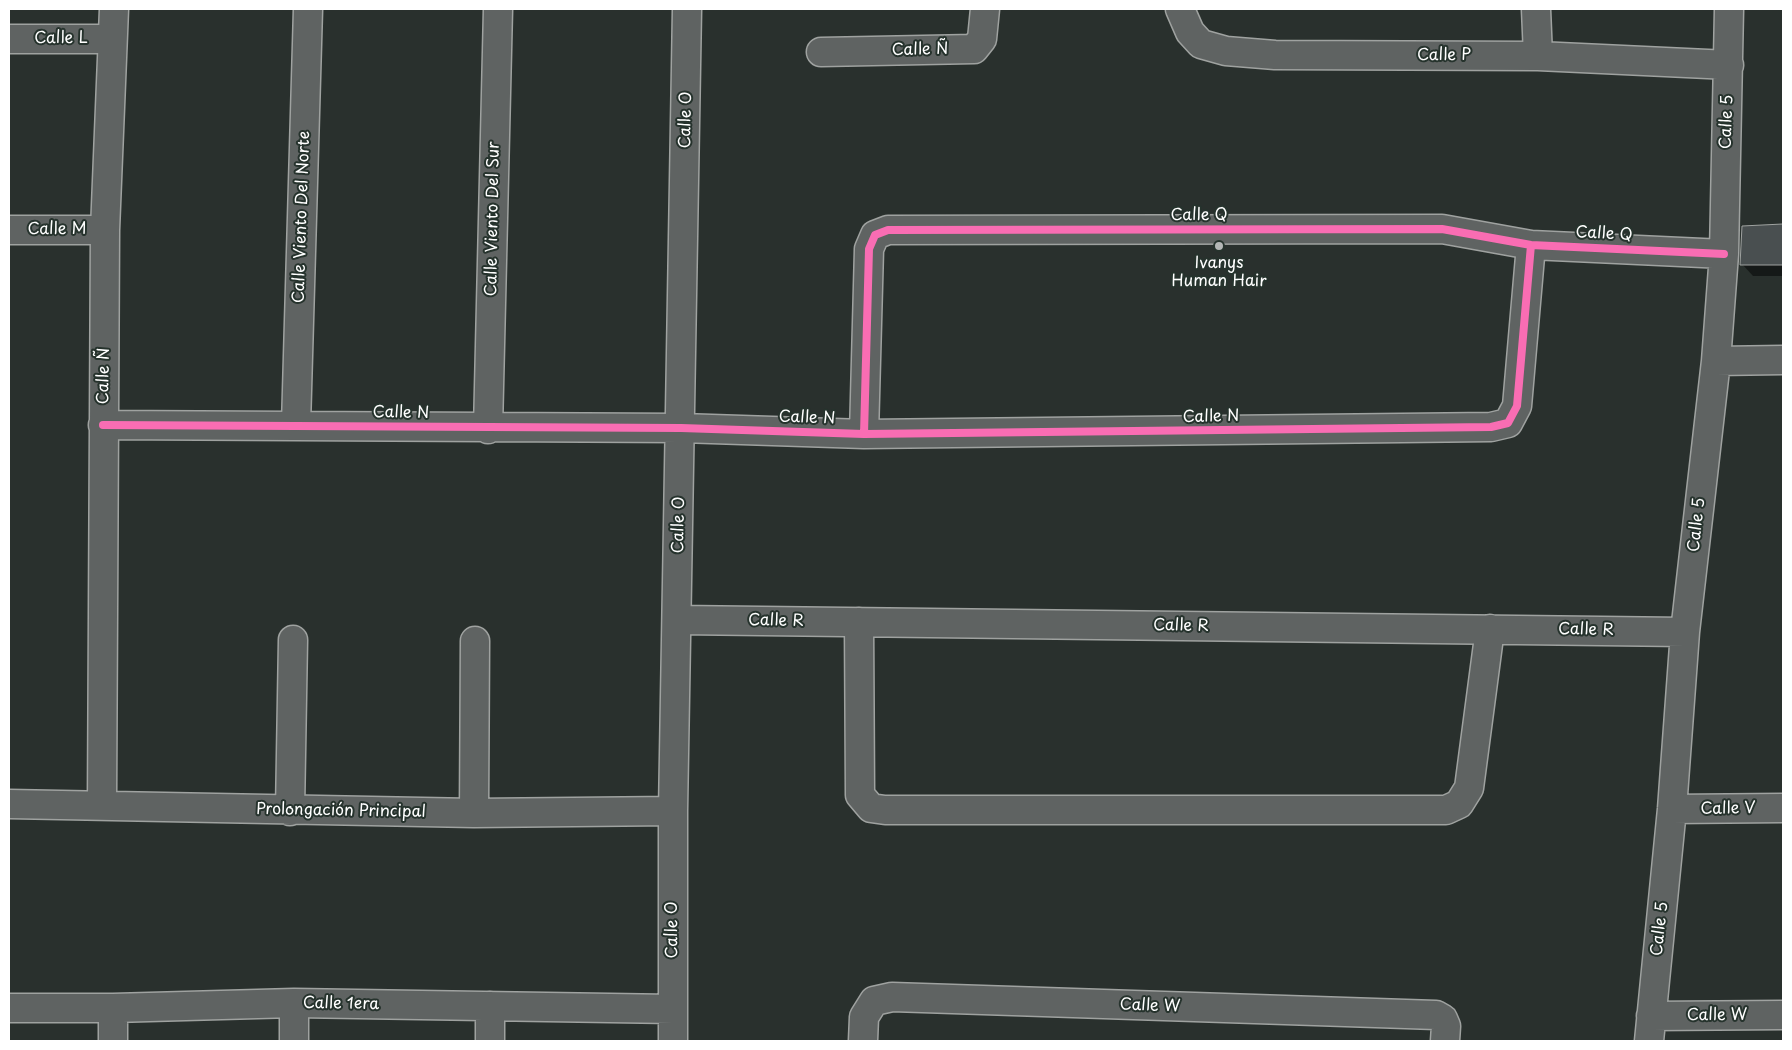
<!DOCTYPE html>
<meta charset="utf-8">
<style>
body{margin:0}
#map{position:relative;width:1792px;height:1050px;overflow:hidden;background:#29302d;font-family:"Playpen Sans",sans-serif}
canvas{display:block}
.frame{position:absolute;inset:0;border:10px solid #fff;pointer-events:none}
</style>
<div id="map">
<canvas width="1792" height="1050"></canvas>
<div class="frame"></div>
</div>
<script>
const ctx = document.querySelector('canvas').getContext('2d');
ctx.lineJoin = 'round';
function paint(path, color) {
  ctx.fillStyle = color;
  ctx.fill(path, 'evenodd');
}
function poly(rows) {
  const path = new Path2D();
  for (const r of rows) {
    path.moveTo(r[0], r[1]);
    for (let i = 2; i < r.length; i += 2) path.lineTo(r[i], r[i + 1]);
  }
  return path;
}
function stroke(path, color, width, dash) {
  ctx.strokeStyle = color;
  ctx.lineWidth = width;
  ctx.lineCap = dash ? 'butt' : 'round';
  ctx.setLineDash(dash || []);
  ctx.stroke(path);
}
function drawText(font, color, halo, rows, align = 'center') {
  ctx.font = font + ' "Playpen Sans",sans-serif';
  ctx.lineWidth = 4;
  ctx.setLineDash([]);
  ctx.textBaseline = 'middle';
  ctx.strokeStyle = halo;
  ctx.fillStyle = color;
  for (const [text, x, y, turn = 0] of rows) {
    ctx.save();
    ctx.translate(x, y);
    ctx.rotate((+turn || 0) * Math.PI / 180);
    ctx.textAlign = isNaN(turn) ? turn : align;
    if (halo) ctx.strokeText(text, 0, 0);
    ctx.fillText(text, 0, 0);
    ctx.restore();
  }
}
paint(poly([
 [1783,226,1783,276,1753,276,1742,264,1743,227]
]), '#0007');
const building = poly([
 [1783,224,1783,265,1740,265,1742,226,1783,224]
]);
paint(building, '#494f50');
stroke(building, '#9fa2a0', 1);
const minor = poly([
 [1180,9,1190,32,1201,44,1226,51,1275,55,1538,56,1729,65],
 [1536,9,1538,56],
 [9,39,112,39],
 [821,52,974,49,982,39,985,9],
 [9,230,105,230],
 [1716,361,1783,360],
 [103,425,681,428,864,434,1491,427,1508,423,1517,406,1531,245],
 [296,425,308,9],
 [488,429,498,9],
 [864,434,869,249,875,235,888,230,1442,229,1531,245,1724,254],
 [678,620,1685,632],
 [859,622,860,795,871,808,885,810,1446,810,1459,804,1469,788,1490,629],
 [9,804,474,813,673,811],
 [102,804,105,230,114,9],
 [1672,809,1783,808],
 [290,811,293,640],
 [474,813,475,641],
 [294,1003,294,1041],
 [490,1006,490,1041],
 [9,1008,113,1008,294,1003,673,1009],
 [113,1008,113,1041],
 [1651,1016,1783,1015],
 [673,1041,673,811,687,9],
 [863,1041,864,1017,874,1001,892,997,1436,1015,1443,1019,1446,1026,1445,1041],
 [1649,1041,1672,809,1685,632,1716,361,1724,254,1729,9]
]);
stroke(minor, '#9fa2a0', 31);
stroke(minor, '#5f6362', 28);
stroke(poly([
 [103,425,681,428,864,434,1491,427,1508,423,1517,406,1531,245],
 [864,434,869,249,875,235,888,230,1442,229,1531,245,1724,254]
]), '#f96db3', 8);
for (const [x, y, r, color] of [
 [1219,246,5,"#b4b7b6"]
]) {
  const dot = new Path2D();
  dot.arc(x, y, r, 0, 2 * Math.PI);
  ctx.fillStyle = color;
  ctx.fill(dot);
  stroke(dot, '#26332d', 2);
}
drawText('16px', '#fff', '#26332d', [
 ["Calle L",61,39],
 ["Calle Ñ",920,50,-1],
 ["Calle P",1444,56],
 ["Calle O",686,120,-89],
 ["Calle 5",1727,122,-88],
 ["Calle Q",1199,216],
 ["Calle Viento Del Norte",302,217,-88],
 ["Calle Viento Del Sur",493,219,-89],
 ["Calle M",57,230],
 ["Calle Q",1604,234,3],
 ["Calle Ñ",104,376,-89],
 ["Calle N",401,413,1],
 ["Calle N",1211,417,-1],
 ["Calle N",807,418,2],
 ["Calle O",679,525,-89],
 ["Calle 5",1697,525,-84],
 ["Calle R",776,621,1],
 ["Calle R",1181,626,1],
 ["Calle R",1586,630,1],
 ["Calle V",1728,809,-1],
 ["Prolongación Principal",341,811,1],
 ["Calle 5",1660,929,-84],
 ["Calle O",673,930,-90],
 ["Calle 1era",341,1004,1],
 ["Calle W",1150,1006,2],
 ["Calle W",1717,1016]
]);
drawText('16px', '#fff', '#26332d', [
 ["Ivanys",1219,264],
 ["Human Hair",1219,282]
]);
</script>
